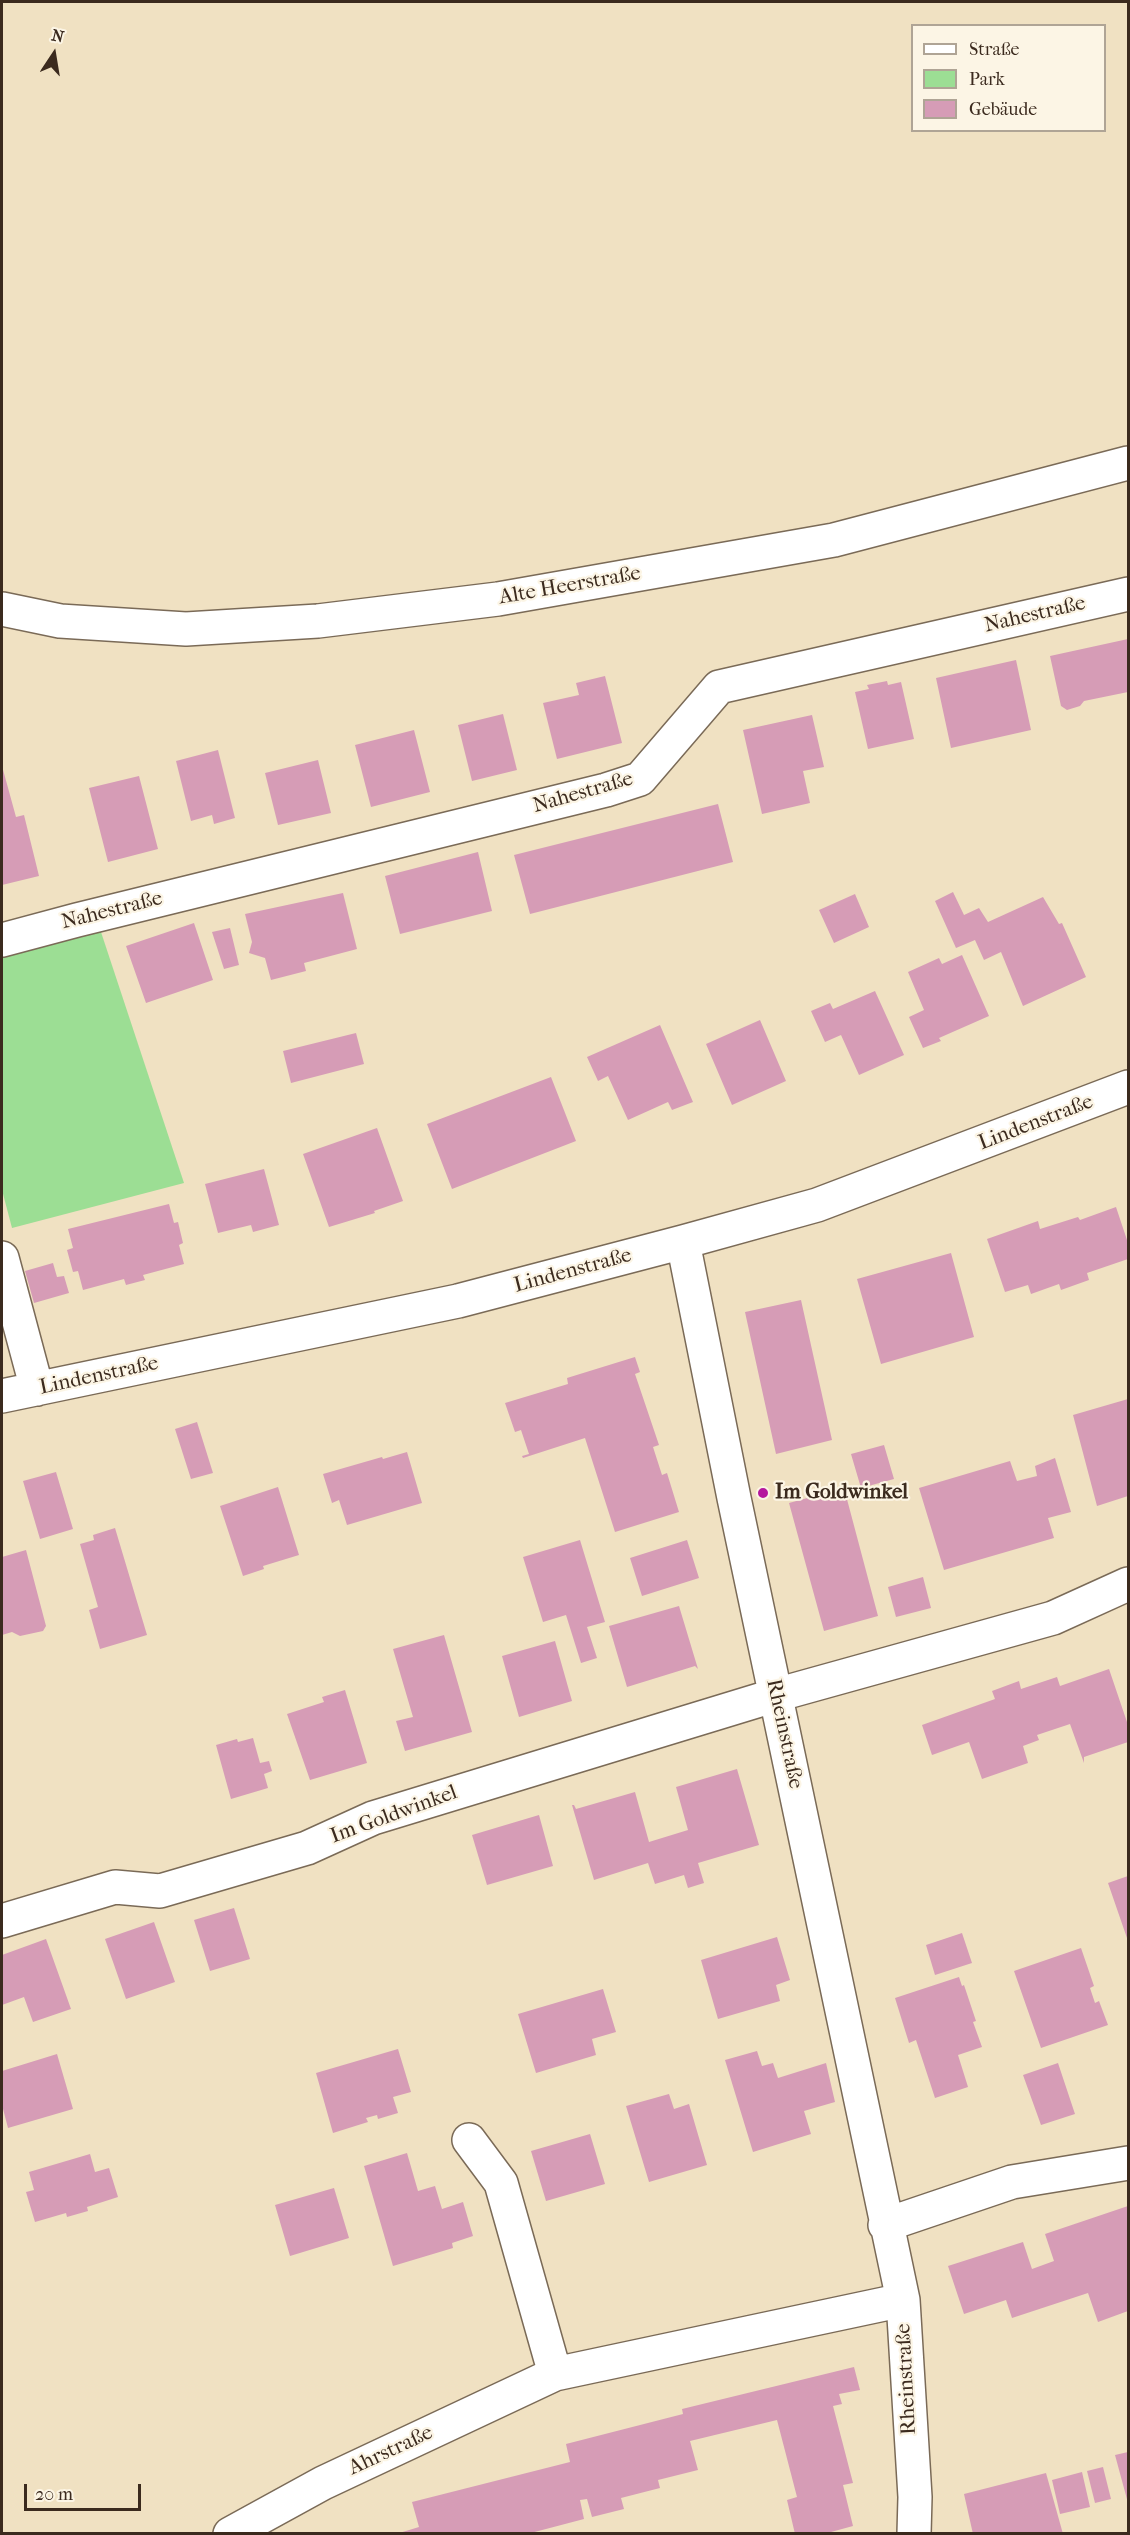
<!DOCTYPE html>
<meta charset="utf-8">
<style>
body{margin:0}
#map{position:relative;width:1130px;height:2535px;overflow:hidden;background:#f0e1c2;font-family:"IM FELL French Canon",serif}
canvas{display:block}
.frame{position:absolute;inset:0;border:3px solid #3b2a1e;pointer-events:none}
.legend{position:absolute;left:911px;top:24px;width:195px;height:108px;box-sizing:border-box;background:#fcf5e5;border:2px solid #afa495;margin:0;padding:8px 10px;list-style:none;font-size:18px;color:#3b2a1e}
.legend li{display:flex;align-items:center;gap:12px;height:30px}
.legend b{width:30px;border:2px solid #afa495}
.north{position:absolute;left:24px;top:24px;width:60px;height:60px;-webkit-text-stroke:4px #fcf5e5;paint-order:stroke;rotate:12deg;font-size:16px;font-weight:700;line-height:24px;text-align:center;color:#3b2a1e}
.north::after{content:'';display:block;margin:auto;width:21px;height:27px;background:#3b2a1e;clip-path:polygon(50% 0,100% 100%,50% 72%,0 100%)}
.scale{position:absolute;left:24px;top:2484px;width:117px;height:27px;box-sizing:border-box;border:3px solid #3b2a1e;border-top:0;padding-left:8px;font-size:18px;line-height:21px;white-space:nowrap;color:#3b2a1e;-webkit-text-stroke:4px #fcf5e5;paint-order:stroke}
</style>
<div id="map">
<canvas width="1130" height="2535"></canvas>
<div class="frame"></div>
<ul class="legend">
<li><b style="height:8px;background:#fff"></b>Straße</li>
<li><b style="height:16px;background:#9cde94"></b>Park</li>
<li><b style="height:16px;background:#d69cb6"></b>Gebäude</li>
</ul>
<div class="north">N</div>
<div class="scale">20 m</div>
</div>
<script>
const ctx = document.querySelector('canvas').getContext('2d');
ctx.lineJoin = 'round';
function paint(path, color) {
  ctx.fillStyle = color;
  ctx.fill(path, 'evenodd');
}
function poly(rows) {
  const path = new Path2D();
  for (const r of rows) {
    path.moveTo(r[0], r[1]);
    for (let i = 2; i < r.length; i += 2) path.lineTo(r[i], r[i + 1]);
  }
  return path;
}
function stroke(path, color, width, dash) {
  ctx.strokeStyle = color;
  ctx.lineWidth = width;
  ctx.lineCap = dash ? 'butt' : 'round';
  ctx.setLineDash(dash || []);
  ctx.stroke(path);
}
function drawText(font, color, halo, rows, align = 'center') {
  ctx.font = font + ' "IM FELL French Canon",serif';
  ctx.lineWidth = 4.5;
  ctx.setLineDash([]);
  ctx.textBaseline = 'middle';
  ctx.strokeStyle = halo;
  ctx.fillStyle = color;
  for (const [text, x, y, turn = 0] of rows) {
    ctx.save();
    ctx.translate(x, y);
    ctx.rotate((+turn || 0) * Math.PI / 180);
    ctx.textAlign = isNaN(turn) ? turn : align;
    if (halo) ctx.strokeText(text, 0, 0);
    ctx.fillText(text, 0, 0);
    ctx.restore();
  }
}
paint(poly([
 [100,929,184,1183,12,1228,2,1190,2,953]
]), '#9cde94');
paint(poly([
 [1128,639,1128,692,1084,701,1080,706,1067,710,1061,706,1050,656],
 [1016,660,1031,730,951,748,936,678],
 [605,676,622,743,557,759,543,703,579,695,576,683],
 [887,681,888,685,901,682,914,739,868,749,855,692,869,689,867,685],
 [503,714,517,770,472,781,458,725],
 [812,715,824,767,803,771,810,803,762,814,743,730],
 [414,730,430,792,371,807,355,745],
 [218,750,235,818,214,824,212,815,191,821,176,761],
 [318,760,331,813,278,825,265,773],
 [2,766,16,817,24,815,39,876,2,885],
 [139,776,158,849,108,862,89,788],
 [718,804,733,862,530,914,514,855],
 [478,852,492,911,400,934,385,876],
 [953,892,964,915,979,908,988,922,1043,897,1059,924,1062,923,1086,977,1023,1006,1001,952,984,960,975,940,956,948,935,901],
 [343,893,357,949,304,963,306,971,271,980,265,958,249,953,252,942,245,914],
 [855,894,869,927,834,943,819,910],
 [194,923,213,980,146,1003,126,946],
 [230,928,239,965,224,969,212,932],
 [962,955,989,1016,939,1038,941,1041,923,1048,909,1017,924,1010,908,972,939,958,942,964],
 [875,991,904,1055,859,1075,841,1035,825,1042,811,1011,830,1003,833,1009],
 [760,1020,786,1081,732,1105,706,1044],
 [660,1025,693,1102,672,1110,668,1102,628,1120,608,1076,598,1081,587,1057],
 [356,1033,364,1064,291,1083,283,1051],
 [551,1077,576,1141,452,1189,427,1124],
 [377,1128,403,1201,374,1211,375,1213,329,1227,303,1154],
 [264,1169,279,1225,253,1232,251,1225,218,1233,205,1184],
 [169,1204,174,1223,178,1222,183,1243,179,1245,184,1264,143,1275,145,1280,126,1285,124,1279,83,1290,78,1271,73,1272,67,1250,73,1248,68,1229],
 [1116,1207,1128,1243,1128,1259,1087,1273,1089,1280,1061,1290,1059,1284,1031,1294,1028,1285,1005,1292,987,1239,1038,1221,1040,1229,1078,1217,1080,1220],
 [951,1253,974,1337,881,1364,857,1279],
 [53,1263,57,1277,64,1276,69,1293,34,1303,25,1271],
 [801,1300,832,1440,776,1454,745,1312],
 [635,1357,640,1372,635,1374,659,1445,653,1447,662,1475,667,1473,679,1512,615,1532,585,1438,523,1458,522,1456,529,1454,521,1430,515,1432,505,1403,568,1384,567,1378],
 [1128,1399,1128,1496,1097,1506,1073,1415],
 [197,1422,213,1473,191,1479,175,1429],
 [884,1445,894,1479,861,1488,851,1454],
 [407,1452,422,1503,347,1525,339,1500,332,1503,323,1474,382,1457,383,1459],
 [1055,1458,1071,1512,1048,1518,1054,1538,944,1570,919,1488,1010,1461,1017,1481,1037,1476,1035,1466],
 [56,1472,73,1529,40,1539,23,1481],
 [278,1487,299,1555,263,1566,264,1569,243,1576,220,1506],
 [844,1488,878,1616,824,1631,789,1503],
 [115,1528,147,1635,100,1649,89,1610,98,1607,80,1544,94,1540,93,1535],
 [580,1540,605,1622,587,1627,597,1658,581,1663,566,1615,543,1622,523,1557],
 [687,1540,699,1578,642,1596,630,1558],
 [26,1550,46,1626,43,1631,20,1636,12,1632,2,1635,2,1557],
 [923,1577,931,1608,896,1617,888,1587],
 [679,1606,698,1669,695,1666,627,1687,609,1626],
 [444,1635,472,1732,405,1751,396,1721,413,1717,393,1649],
 [555,1641,572,1701,519,1717,502,1656],
 [1109,1669,1128,1725,1128,1742,1084,1757,1084,1763,1070,1724,1037,1735,1039,1740,1023,1746,1028,1763,982,1779,969,1742,932,1755,922,1725,995,1699,992,1691,1019,1681,1021,1689,1057,1677,1060,1686],
 [345,1690,367,1763,310,1780,287,1714,324,1702,322,1697],
 [253,1738,260,1763,269,1761,272,1771,264,1774,268,1788,231,1799,216,1745,237,1739,238,1742],
 [737,1769,759,1845,698,1863,704,1883,688,1888,684,1875,655,1884,648,1863,594,1880,572,1805,574,1805,576,1809,635,1792,649,1842,688,1830,676,1787],
 [539,1815,553,1866,487,1885,472,1835],
 [1128,1876,1128,1941,1108,1883],
 [234,1908,250,1959,210,1971,194,1920],
 [154,1922,175,1982,126,1999,105,1939],
 [962,1933,972,1963,935,1975,926,1945],
 [777,1937,790,1980,776,1985,780,2001,718,2019,701,1960],
 [46,1939,71,2009,33,2022,24,1997,2,2005,2,1955],
 [1081,1948,1094,1986,1090,1988,1095,2003,1099,2001,1108,2025,1041,2048,1014,1971],
 [959,1977,962,1986,964,1985,976,2021,973,2022,982,2047,958,2055,968,2087,935,2098,916,2040,909,2043,895,1998],
 [603,1989,616,2032,592,2039,596,2055,536,2073,518,2014],
 [398,2049,411,2092,393,2097,398,2113,378,2119,377,2115,366,2118,368,2122,333,2133,316,2073],
 [757,2051,762,2066,773,2063,778,2078,826,2063,835,2102,804,2111,811,2134,753,2152,725,2060],
 [57,2054,73,2109,8,2128,2,2105,2,2071],
 [1058,2063,1075,2114,1041,2125,1023,2075],
 [669,2094,674,2109,689,2104,707,2165,649,2182,626,2106],
 [590,2134,605,2184,546,2201,531,2151],
 [407,2153,418,2191,435,2186,442,2209,463,2202,473,2236,452,2243,453,2248,393,2266,364,2166],
 [90,2154,95,2172,109,2168,118,2197,87,2207,88,2211,67,2217,66,2213,35,2222,26,2192,34,2190,29,2172],
 [334,2188,349,2238,290,2256,275,2205],
 [1128,2206,1128,2311,1098,2322,1088,2293,1012,2318,1006,2300,964,2314,948,2266,1023,2242,1032,2269,1054,2261,1045,2234],
 [854,2367,860,2390,839,2394,842,2404,833,2406,853,2483,843,2485,853,2526,831,2532,831,2534,795,2534,787,2500,797,2497,777,2420,690,2441,698,2470,658,2480,660,2488,621,2498,624,2509,592,2517,587,2499,580,2500,584,2519,527,2534,396,2534,419,2527,412,2502,570,2462,566,2444,683,2414,682,2409],
 [1128,2452,1128,2503,1115,2455],
 [1103,2467,1111,2499,1095,2503,1087,2471],
 [1082,2472,1090,2507,1060,2514,1052,2480],
 [1046,2473,1063,2534,973,2534,964,2494]
]), '#d69cb6');
const minor = poly([
 [2,940,77,920,606,790,640,779,719,687,1128,594],
 [683,1242,734,1498,903,2300,915,2497,914,2534],
 [2,1258,37,1389],
 [2,1396,458,1301,683,1242,817,1205,1128,1087],
 [2,1921,115,1887,160,1891,307,1848,373,1818,776,1695,1053,1618,1128,1584],
 [469,2140,501,2183,555,2374],
 [885,2225,1012,2182,1128,2163],
 [230,2534,323,2483,555,2374,903,2300]
]);
const tertiary = poly([
 [2,609,60,621,186,629,318,621,498,599,834,540,1128,463]
]);
stroke(minor, '#7a6a57', 36);
stroke(tertiary, '#7a6a57', 36);
stroke(minor, '#fff', 33);
stroke(tertiary, '#fff', 33);
for (const [x, y, r, color] of [
 [763,1493,6,"#b5179e"]
]) {
  const dot = new Path2D();
  dot.arc(x, y, r, 0, 2 * Math.PI);
  ctx.fillStyle = color;
  ctx.fill(dot);
  stroke(dot, '#fcf5e5', 2);
}
drawText('21px', '#3b2a1e', '#fcf5e5', [
 ["Alte Heerstraße",570,586,-10],
 ["Nahestraße",1035,615,-13],
 ["Nahestraße",583,793,-16],
 ["Nahestraße",112,911,-14],
 ["Lindenstraße",1036,1123,-21],
 ["Lindenstraße",573,1271,-15],
 ["Lindenstraße",99,1376,-12],
 ["Rheinstraße",784,1734,78],
 ["Im Goldwinkel",394,1815,-20],
 ["Rheinstraße",907,2379,-93],
 ["Ahrstraße",391,2451,-25]
]);
drawText('bold 21px', '#3b2a1e', '#fcf5e5', [
 ["Im Goldwinkel",775,1493]
], 'left');
</script>
